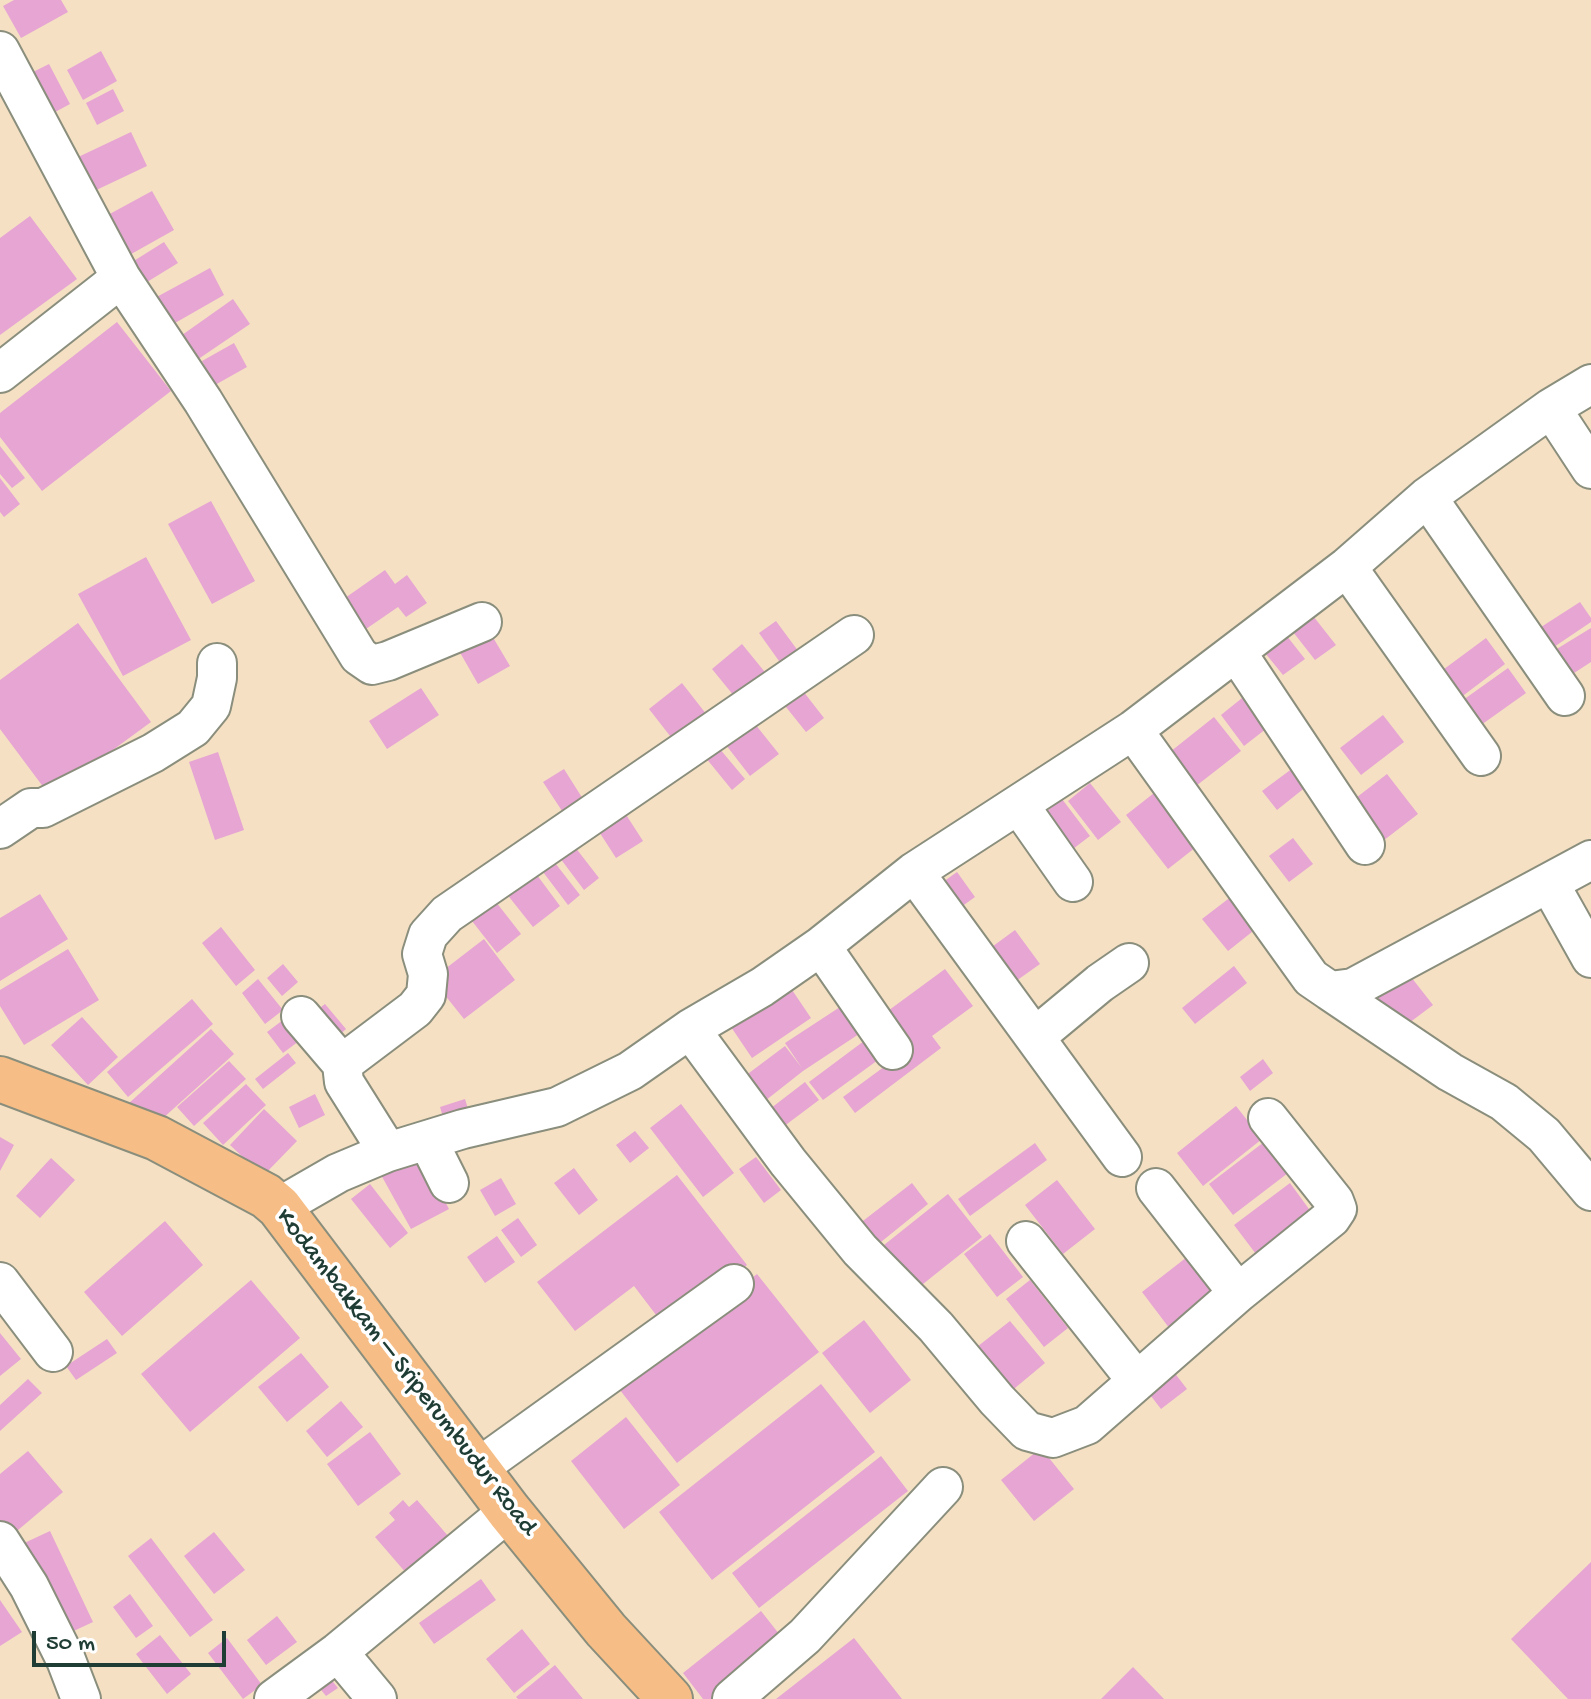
<!DOCTYPE html>
<meta charset="utf-8">
<style>
body{margin:0}
#map{position:relative;width:1591px;height:1699px;overflow:hidden;background:#f5e0c4;font-family:"Gochi Hand",sans-serif}
canvas{display:block}
.scale{position:absolute;left:32px;top:1631px;width:194px;height:36px;box-sizing:border-box;border:4px solid #1f3d34;border-top:0;padding-left:10px;font-size:24px;line-height:28px;white-space:nowrap;color:#1f3d34;-webkit-text-stroke:6px #fff;paint-order:stroke}
</style>
<div id="map">
<canvas width="1591" height="1699"></canvas>
<div class="scale">50 m</div>
</div>
<script>
const ctx = document.querySelector('canvas').getContext('2d');
ctx.lineJoin = 'round';
function paint(path, color) {
  ctx.fillStyle = color;
  ctx.fill(path, 'evenodd');
}
function poly(rows) {
  const path = new Path2D();
  for (const r of rows) {
    path.moveTo(r[0], r[1]);
    for (let i = 2; i < r.length; i += 2) path.lineTo(r[i], r[i + 1]);
  }
  return path;
}
function stroke(path, color, width, dash) {
  ctx.strokeStyle = color;
  ctx.lineWidth = width;
  ctx.lineCap = dash ? 'butt' : 'round';
  ctx.setLineDash(dash || []);
  ctx.stroke(path);
}
function drawText(font, color, halo, rows, align = 'center') {
  ctx.font = font + ' "Gochi Hand",sans-serif';
  ctx.lineWidth = 7;
  ctx.setLineDash([]);
  ctx.textBaseline = 'middle';
  ctx.strokeStyle = halo;
  ctx.fillStyle = color;
  for (const [text, x, y, turn = 0] of rows) {
    ctx.save();
    ctx.translate(x, y);
    ctx.rotate((+turn || 0) * Math.PI / 180);
    ctx.textAlign = isNaN(turn) ? turn : align;
    if (halo) ctx.strokeText(text, 0, 0);
    ctx.fillText(text, 0, 0);
    ctx.restore();
  }
}
paint(poly([
 [14,0,61,0,68,12,21,38,3,6],
 [101,51,117,81,83,100,67,70],
 [49,64,70,104,46,117,25,76],
 [113,89,124,111,97,125,86,103],
 [131,132,147,166,90,193,74,159],
 [152,191,174,230,117,262,95,222],
 [30,216,77,279,0,335,0,238],
 [164,242,178,263,134,290,121,269],
 [210,268,224,295,168,327,153,299],
 [233,299,250,324,191,364,175,340],
 [117,322,171,391,42,491,0,437,0,413],
 [234,343,247,367,215,385,202,361],
 [0,446,25,478,12,488,0,474],
 [0,478,20,504,4,517,0,512],
 [211,501,255,581,212,604,168,524],
 [146,557,191,640,123,676,78,594],
 [385,570,395,584,407,575,427,603,406,617,398,607,366,629,345,598],
 [1580,602,1591,618,1591,622,1551,649,1538,629],
 [1306,607,1336,645,1315,660,1286,623],
 [776,621,807,663,789,675,759,633],
 [78,623,151,722,50,796,0,729,0,680],
 [485,624,510,666,478,684,454,642],
 [1279,626,1305,659,1283,675,1257,643],
 [1591,628,1591,662,1571,675,1555,650],
 [1486,638,1505,664,1456,701,1436,675],
 [742,644,773,682,743,707,712,669],
 [1508,668,1526,693,1474,730,1456,705],
 [796,682,824,718,806,732,778,697],
 [682,683,714,724,681,750,649,709],
 [421,688,439,715,387,749,369,721],
 [1247,694,1271,725,1244,746,1221,715],
 [747,714,779,754,750,776,719,736],
 [1383,715,1404,742,1361,775,1340,748],
 [1214,717,1241,751,1196,786,1170,752],
 [714,742,745,779,732,790,701,752],
 [218,752,244,830,215,840,189,762],
 [1293,768,1307,786,1277,810,1262,791],
 [564,769,588,807,568,820,543,782],
 [1387,774,1418,814,1379,844,1348,804],
 [1090,783,1121,822,1098,840,1068,801],
 [1163,786,1205,840,1168,869,1126,815],
 [1062,799,1090,836,1065,855,1037,819],
 [623,810,643,841,616,858,596,827],
 [1293,838,1313,864,1289,882,1269,856],
 [575,847,599,878,584,890,560,858],
 [552,859,580,895,568,905,540,868],
 [534,871,560,906,533,927,506,893],
 [957,872,975,897,954,912,936,887],
 [489,893,521,934,497,953,465,912],
 [40,894,68,939,0,981,0,918],
 [1232,896,1257,928,1228,951,1202,919],
 [221,927,255,970,236,986,202,943],
 [1015,930,1040,964,1009,986,985,952],
 [484,939,515,980,464,1019,432,979],
 [68,949,99,1000,24,1045,0,1006,0,990],
 [283,964,298,982,282,996,267,978],
 [1234,966,1247,983,1195,1024,1182,1008],
 [1404,968,1433,1005,1401,1029,1373,992],
 [945,969,973,1006,932,1036,941,1048,855,1113,843,1097,907,1050,881,1016],
 [258,979,283,1010,265,1024,242,993],
 [786,981,811,1018,752,1058,727,1021],
 [192,999,213,1024,128,1097,107,1072],
 [325,1004,346,1029,335,1039,313,1013],
 [840,1007,859,1034,803,1071,756,1108,737,1082,785,1046,802,1068,785,1043],
 [82,1017,118,1057,88,1085,51,1045],
 [287,1017,303,1038,283,1053,267,1032],
 [211,1029,234,1054,151,1129,128,1104],
 [864,1041,878,1060,823,1100,809,1082],
 [288,1053,296,1063,263,1089,255,1079],
 [1263,1059,1273,1073,1250,1091,1240,1077],
 [229,1061,246,1079,194,1126,177,1107],
 [805,1082,819,1100,775,1133,762,1115],
 [246,1084,266,1105,223,1145,203,1123],
 [315,1094,325,1115,299,1128,289,1107],
 [465,1099,471,1119,446,1127,440,1107],
 [681,1104,734,1173,703,1197,650,1128],
 [1236,1106,1262,1139,1203,1186,1177,1153],
 [264,1109,297,1141,263,1176,230,1145],
 [635,1131,649,1148,630,1163,616,1145],
 [0,1137,14,1145,0,1171],
 [1264,1142,1288,1173,1233,1215,1209,1184],
 [1035,1143,1047,1160,970,1216,958,1199],
 [419,1153,449,1209,411,1229,380,1173],
 [756,1157,781,1190,764,1203,739,1169],
 [51,1158,75,1180,40,1218,16,1196],
 [574,1168,598,1200,579,1215,554,1183],
 [677,1175,747,1265,666,1328,634,1286,575,1331,537,1282],
 [501,1178,516,1204,495,1216,480,1190],
 [1057,1180,1095,1229,1063,1254,1025,1205],
 [912,1183,928,1204,876,1246,859,1224],
 [1290,1183,1317,1220,1262,1262,1234,1225],
 [370,1184,408,1233,390,1248,351,1199],
 [948,1194,982,1237,913,1292,879,1249],
 [518,1218,537,1245,521,1257,501,1230],
 [165,1221,203,1265,122,1336,84,1292],
 [990,1234,1023,1277,997,1297,964,1254],
 [497,1236,515,1262,485,1283,467,1257],
 [1187,1257,1219,1299,1173,1333,1142,1292],
 [757,1274,819,1352,677,1463,616,1385],
 [251,1280,300,1338,190,1432,141,1374],
 [1030,1280,1068,1328,1044,1347,1006,1299],
 [864,1320,911,1380,870,1413,822,1353],
 [1010,1321,1045,1363,1003,1398,968,1354],
 [0,1333,21,1359,0,1376],
 [107,1339,117,1353,76,1380,66,1366],
 [301,1353,329,1387,287,1422,258,1387],
 [1170,1367,1187,1389,1161,1409,1144,1387],
 [28,1379,42,1393,0,1431,0,1405],
 [821,1384,875,1452,712,1580,659,1512],
 [341,1401,363,1427,327,1457,306,1431],
 [626,1417,680,1485,624,1529,571,1461],
 [370,1432,401,1474,358,1506,327,1464],
 [1041,1448,1074,1489,1034,1521,1001,1480],
 [28,1451,63,1492,11,1536,0,1523,0,1474],
 [881,1456,908,1491,759,1608,732,1573],
 [403,1500,409,1507,417,1500,455,1544,413,1581,375,1537,395,1520,389,1513],
 [50,1531,93,1622,63,1636,20,1545],
 [214,1532,245,1570,214,1594,184,1556],
 [151,1538,213,1620,190,1637,128,1556],
 [1591,1562,1591,1699,1568,1699,1511,1639],
 [481,1579,496,1600,434,1644,419,1623],
 [130,1594,153,1626,136,1638,113,1607],
 [0,1600,22,1632,0,1646],
 [761,1611,787,1644,717,1699,703,1699,683,1673],
 [277,1616,297,1642,266,1665,247,1640],
 [522,1629,550,1664,514,1693,486,1659],
 [160,1635,191,1674,167,1694,136,1654],
 [227,1638,262,1685,243,1699,208,1653],
 [854,1638,902,1699,776,1699],
 [555,1665,583,1699,518,1699,516,1697],
 [1133,1667,1164,1699,1101,1699],
 [324,1671,338,1688,326,1696,313,1680]
]), '#e6a5d2');
const minor = poly([
 [0,51,121,278,0,373],
 [121,278,203,401,359,656,372,665,388,661,482,622],
 [1551,408,1591,384],
 [1427,497,1565,696],
 [1347,567,1481,756],
 [1237,653,1365,845],
 [1133,730,1311,978,1330,991,1353,988,1591,860],
 [1019,805,1073,882],
 [0,829,31,808,43,808,153,753,193,728,211,706,217,678,217,663],
 [914,872,1122,1157],
 [1549,883,1591,958],
 [821,946,893,1050],
 [1330,991,1450,1072,1504,1102,1544,1135,1591,1191],
 [301,1016,342,1064],
 [690,1029,788,1162,860,1250,936,1327,997,1400,1027,1431,1053,1438,1087,1425,1238,1293,1156,1188],
 [1035,1037,1100,983,1129,963],
 [428,1141,449,1183],
 [388,1152,344,1082,342,1064,415,1009,426,995,428,974,422,954,428,935,447,914,854,635],
 [279,1207,338,1173,388,1152,463,1129,557,1107,630,1071,690,1029,762,987,821,946,914,872,1133,730,1347,567,1427,497,1551,408,1591,469],
 [1026,1241,1137,1381],
 [0,1282,53,1352],
 [1238,1293,1331,1218,1337,1209,1334,1201,1268,1118],
 [478,1468,734,1284],
 [0,1541,29,1586,66,1660,81,1699],
 [338,1652,377,1699],
 [274,1699,338,1652,509,1511],
 [732,1699,805,1636,943,1487]
]);
const major = poly([
 [0,1079,157,1138,266,1196,279,1207,509,1511,606,1630,670,1699]
]);
stroke(minor, '#8a8e7c', 42);
stroke(major, '#8a8e7c', 48);
stroke(minor, '#fff', 38);
stroke(major, '#f6be86', 44);
drawText('26px', '#1f3d34', '#fff', [
 ["Kodambakkam – Sriperumbudur Road",405,1373,52]
]);
</script>
